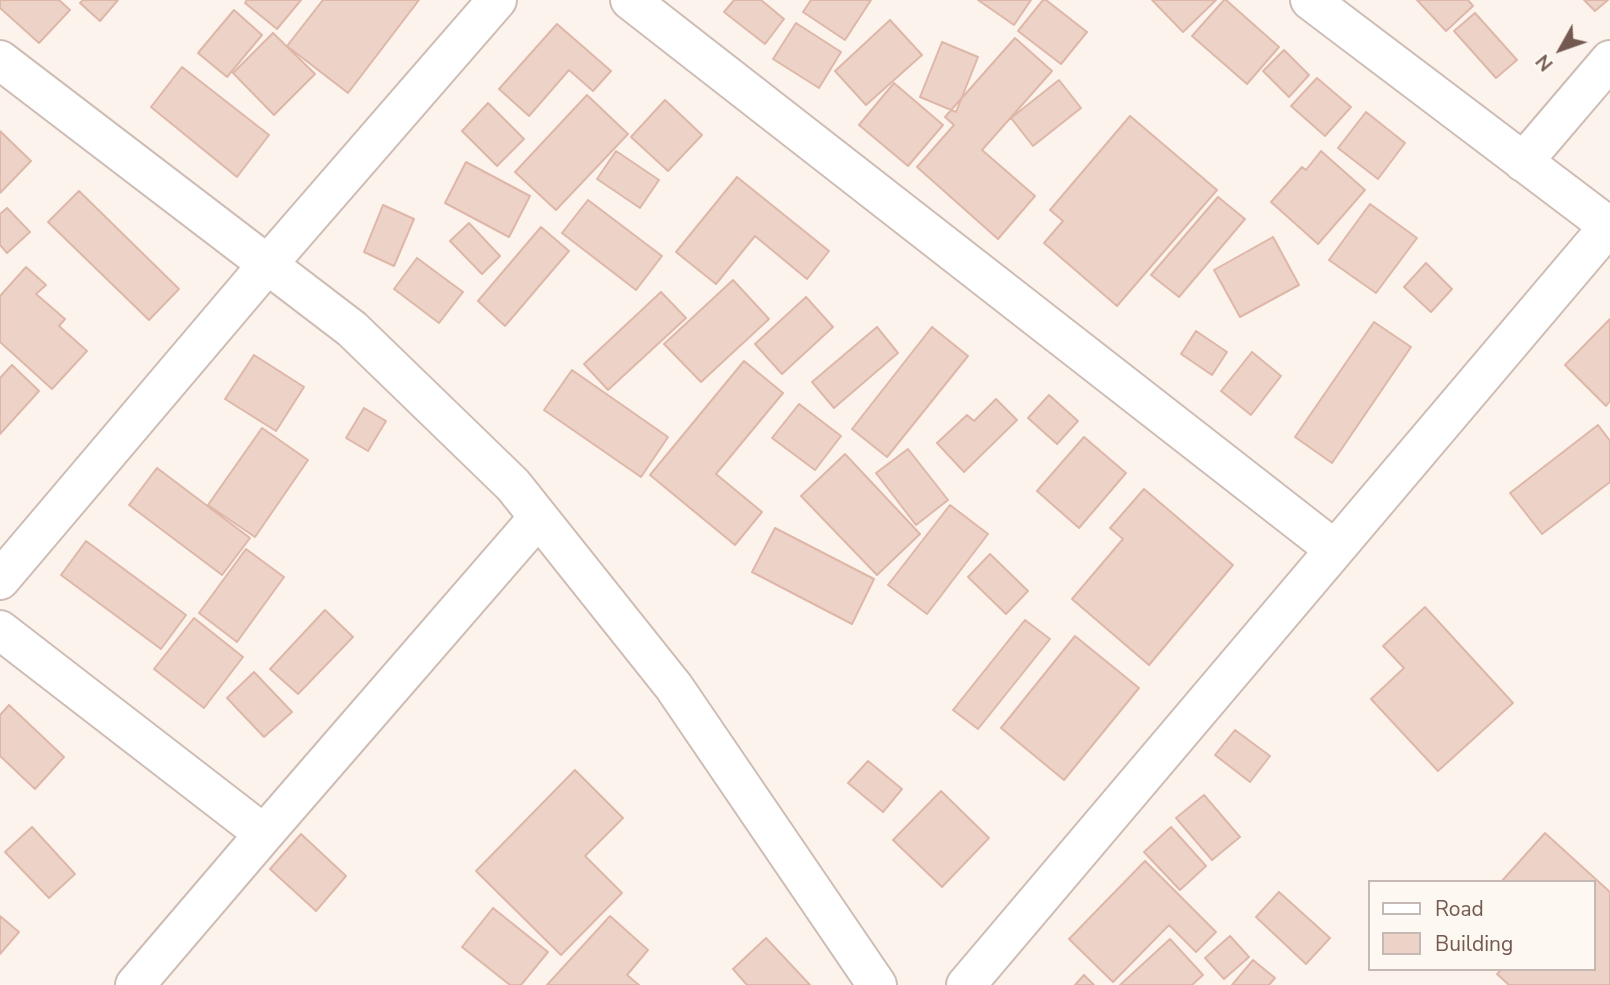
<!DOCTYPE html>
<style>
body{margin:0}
#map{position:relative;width:1610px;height:985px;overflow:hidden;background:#fbf3ec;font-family:"Nunito Sans",sans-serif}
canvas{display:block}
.legend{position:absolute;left:1368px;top:880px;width:228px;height:91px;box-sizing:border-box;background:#fdf8f2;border:2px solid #c6b8b2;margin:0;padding:9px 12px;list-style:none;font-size:21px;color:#745951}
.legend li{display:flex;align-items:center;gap:14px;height:35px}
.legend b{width:35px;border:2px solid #c6b8b2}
.north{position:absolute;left:1526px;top:14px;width:70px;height:70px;-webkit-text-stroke:5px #fdf8f2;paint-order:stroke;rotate:230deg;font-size:19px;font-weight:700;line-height:28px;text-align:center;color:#745951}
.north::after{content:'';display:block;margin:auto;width:24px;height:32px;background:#745951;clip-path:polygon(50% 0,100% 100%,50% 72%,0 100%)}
</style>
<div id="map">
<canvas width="1610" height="985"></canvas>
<ul class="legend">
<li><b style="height:9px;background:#fff"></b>Road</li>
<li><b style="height:19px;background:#edd2c7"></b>Building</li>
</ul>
<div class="north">N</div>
</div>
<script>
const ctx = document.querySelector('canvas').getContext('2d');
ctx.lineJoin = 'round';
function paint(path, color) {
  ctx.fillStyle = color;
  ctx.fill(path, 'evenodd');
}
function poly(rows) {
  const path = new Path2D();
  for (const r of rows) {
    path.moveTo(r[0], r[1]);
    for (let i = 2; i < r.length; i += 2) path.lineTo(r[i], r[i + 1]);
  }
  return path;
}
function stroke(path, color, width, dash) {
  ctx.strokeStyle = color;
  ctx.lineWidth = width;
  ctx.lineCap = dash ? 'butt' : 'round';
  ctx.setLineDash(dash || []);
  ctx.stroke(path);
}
const building = poly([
 [0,0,59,0,70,10,39,43,0,8,0,0],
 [83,0,118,0,100,21,80,3,83,0],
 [247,0,301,0,277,29,245,3,247,0],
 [323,0,419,0,348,93,287,46,323,0],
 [734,0,761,0,784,19,765,44,724,12,734,0],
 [811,0,871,0,845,40,803,12,811,0],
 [978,0,1031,0,1014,25,978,0],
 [1043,0,1046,0,1087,32,1061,64,1018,31,1043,0],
 [1152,0,1216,0,1183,32,1152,0],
 [1224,0,1226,0,1279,47,1247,84,1192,36,1224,0],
 [1417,0,1468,0,1473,6,1446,31,1417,0],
 [1584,0,1608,0,1595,11,1584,0],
 [234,10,262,35,227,77,198,53,234,10],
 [1475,13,1517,60,1496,78,1454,31,1475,13],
 [890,20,922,55,866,105,835,71,890,20],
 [796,23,841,52,819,88,773,59,796,23],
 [557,24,611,71,593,91,569,70,529,116,499,89,557,24],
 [273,33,315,74,274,115,233,73,273,33],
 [1015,38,1052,71,982,150,1035,196,998,239,917,167,954,125,945,117,1015,38],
 [942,42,978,57,956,112,920,97,942,42],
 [1284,50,1309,75,1289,97,1263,71,1284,50],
 [182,67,269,135,237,177,151,107,182,67],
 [1317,78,1351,107,1325,136,1291,106,1317,78],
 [1059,80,1081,108,1033,146,1011,118,1059,80],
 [894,83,943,125,908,166,859,125,894,83],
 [587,95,628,134,556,210,515,172,587,95],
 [665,100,702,135,668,171,631,137,665,100],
 [488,103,524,139,497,166,462,131,488,103],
 [1366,112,1405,143,1378,179,1338,148,1366,112],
 [1130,116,1217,190,1117,306,1044,243,1063,221,1050,210,1130,116],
 [0,131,31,161,0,193,0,131],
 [616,151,659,180,640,208,597,179,616,151],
 [1321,151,1365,190,1318,244,1271,202,1302,167,1306,170,1321,151],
 [466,162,530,196,509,237,445,203,466,162],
 [737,177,829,251,807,279,755,236,716,284,676,252,737,177],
 [79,191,179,289,149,320,48,222,79,191],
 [1218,197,1245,219,1179,297,1151,275,1218,197],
 [588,200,662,256,636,290,562,233,588,200],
 [1370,204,1417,238,1376,293,1329,260,1370,204],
 [383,205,414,219,394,266,364,252,383,205],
 [7,208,30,232,7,253,0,245,0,214,7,208],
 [469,223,500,256,482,274,450,241,469,223],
 [541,227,569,251,505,326,478,301,541,227],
 [1273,237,1299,285,1240,317,1214,270,1273,237],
 [417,258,463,292,439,323,394,289,417,258],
 [1426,263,1452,289,1431,312,1404,287,1426,263],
 [26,267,46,285,36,294,65,319,59,326,87,351,52,389,0,342,0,296,26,267],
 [733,280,769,319,701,382,664,344,733,280],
 [661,292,686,318,608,390,584,364,661,292],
 [806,297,833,327,782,374,755,344,806,297],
 [1610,319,1610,401,1606,406,1565,365,1610,319],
 [1374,322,1411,347,1332,463,1295,437,1374,322],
 [877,327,898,353,834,408,812,382,877,327],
 [932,327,968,356,887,457,852,429,932,327],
 [1196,331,1227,352,1212,375,1181,354,1196,331],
 [1252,352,1281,376,1251,415,1221,391,1252,352],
 [254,355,304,387,276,431,225,399,254,355],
 [744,361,783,393,716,474,762,512,735,545,650,475,744,361],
 [12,365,39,391,0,434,0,378,12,365],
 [572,370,668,437,641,477,544,410,572,370],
 [1049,395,1078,421,1057,444,1028,418,1049,395],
 [996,399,1017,420,964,472,937,443,967,415,974,421,996,399],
 [799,404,841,436,815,470,772,438,799,404],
 [364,408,386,421,368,451,346,438,364,408],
 [1598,425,1610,441,1610,482,1542,534,1510,493,1598,425],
 [262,428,308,460,255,537,208,505,262,428],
 [1084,437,1126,473,1079,528,1037,491,1084,437],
 [908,449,948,500,916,525,876,473,908,449],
 [845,454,920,534,877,575,801,496,845,454],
 [157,468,250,538,222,575,129,505,157,468],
 [1144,489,1233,565,1149,665,1072,599,1123,539,1110,528,1144,489],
 [950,505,988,534,927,614,888,585,950,505],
 [775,528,874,579,852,624,752,572,775,528],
 [86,541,186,615,161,649,61,575,86,541],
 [246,549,284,577,237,642,199,613,246,549],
 [990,554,1028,591,1006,614,968,577,990,554],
 [1425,607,1513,703,1438,771,1371,699,1404,668,1383,646,1425,607],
 [325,610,353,637,298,694,270,669,325,610],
 [194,618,243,657,204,708,154,669,194,618],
 [1025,620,1050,639,978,729,953,710,1025,620],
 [1075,636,1139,688,1064,780,1001,728,1075,636],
 [254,672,292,712,264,737,227,698,254,672],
 [9,705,64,757,35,789,0,756,0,715,9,705],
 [1235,730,1270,756,1250,782,1215,755,1235,730],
 [868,761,902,789,883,812,848,783,868,761],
 [575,770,623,818,585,856,622,893,561,955,476,871,575,770],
 [941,791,989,838,942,887,893,840,941,791],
 [1204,795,1240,837,1212,860,1176,818,1204,795],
 [32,827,75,874,49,898,5,852,32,827],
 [1171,827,1206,866,1180,890,1144,852,1171,827],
 [1545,833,1610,892,1610,985,1509,985,1497,974,1502,969,1594,969,1594,882,1501,882,1545,833],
 [301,834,346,876,316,911,270,869,301,834],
 [1145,861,1216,932,1196,952,1169,925,1113,982,1069,939,1145,861],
 [1279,892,1330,938,1306,964,1256,917,1279,892],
 [493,908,548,952,521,985,510,985,462,947,493,908],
 [0,916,19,932,0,954,0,916],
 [610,916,648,950,627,975,639,985,547,985,610,916],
 [1230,936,1249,957,1224,979,1205,958,1230,936],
 [766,938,810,985,747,985,733,969,766,938],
 [1170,939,1203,975,1192,985,1120,985,1170,939],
 [1253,960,1275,978,1269,985,1232,985,1253,960],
 [1084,975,1094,985,1075,985,1084,975]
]);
paint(building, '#edd2c7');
stroke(building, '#deb7a9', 2);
const minor = poly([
 [630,0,1334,549],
 [1310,0,1610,227],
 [0,60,352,329,513,485,674,687,877,985],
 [1523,162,1610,60],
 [0,580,267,265,497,0],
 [0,630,264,834],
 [135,985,264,834,538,518],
 [966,985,1609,226]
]);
stroke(minor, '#cebdb5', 42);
stroke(minor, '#fff', 38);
</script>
